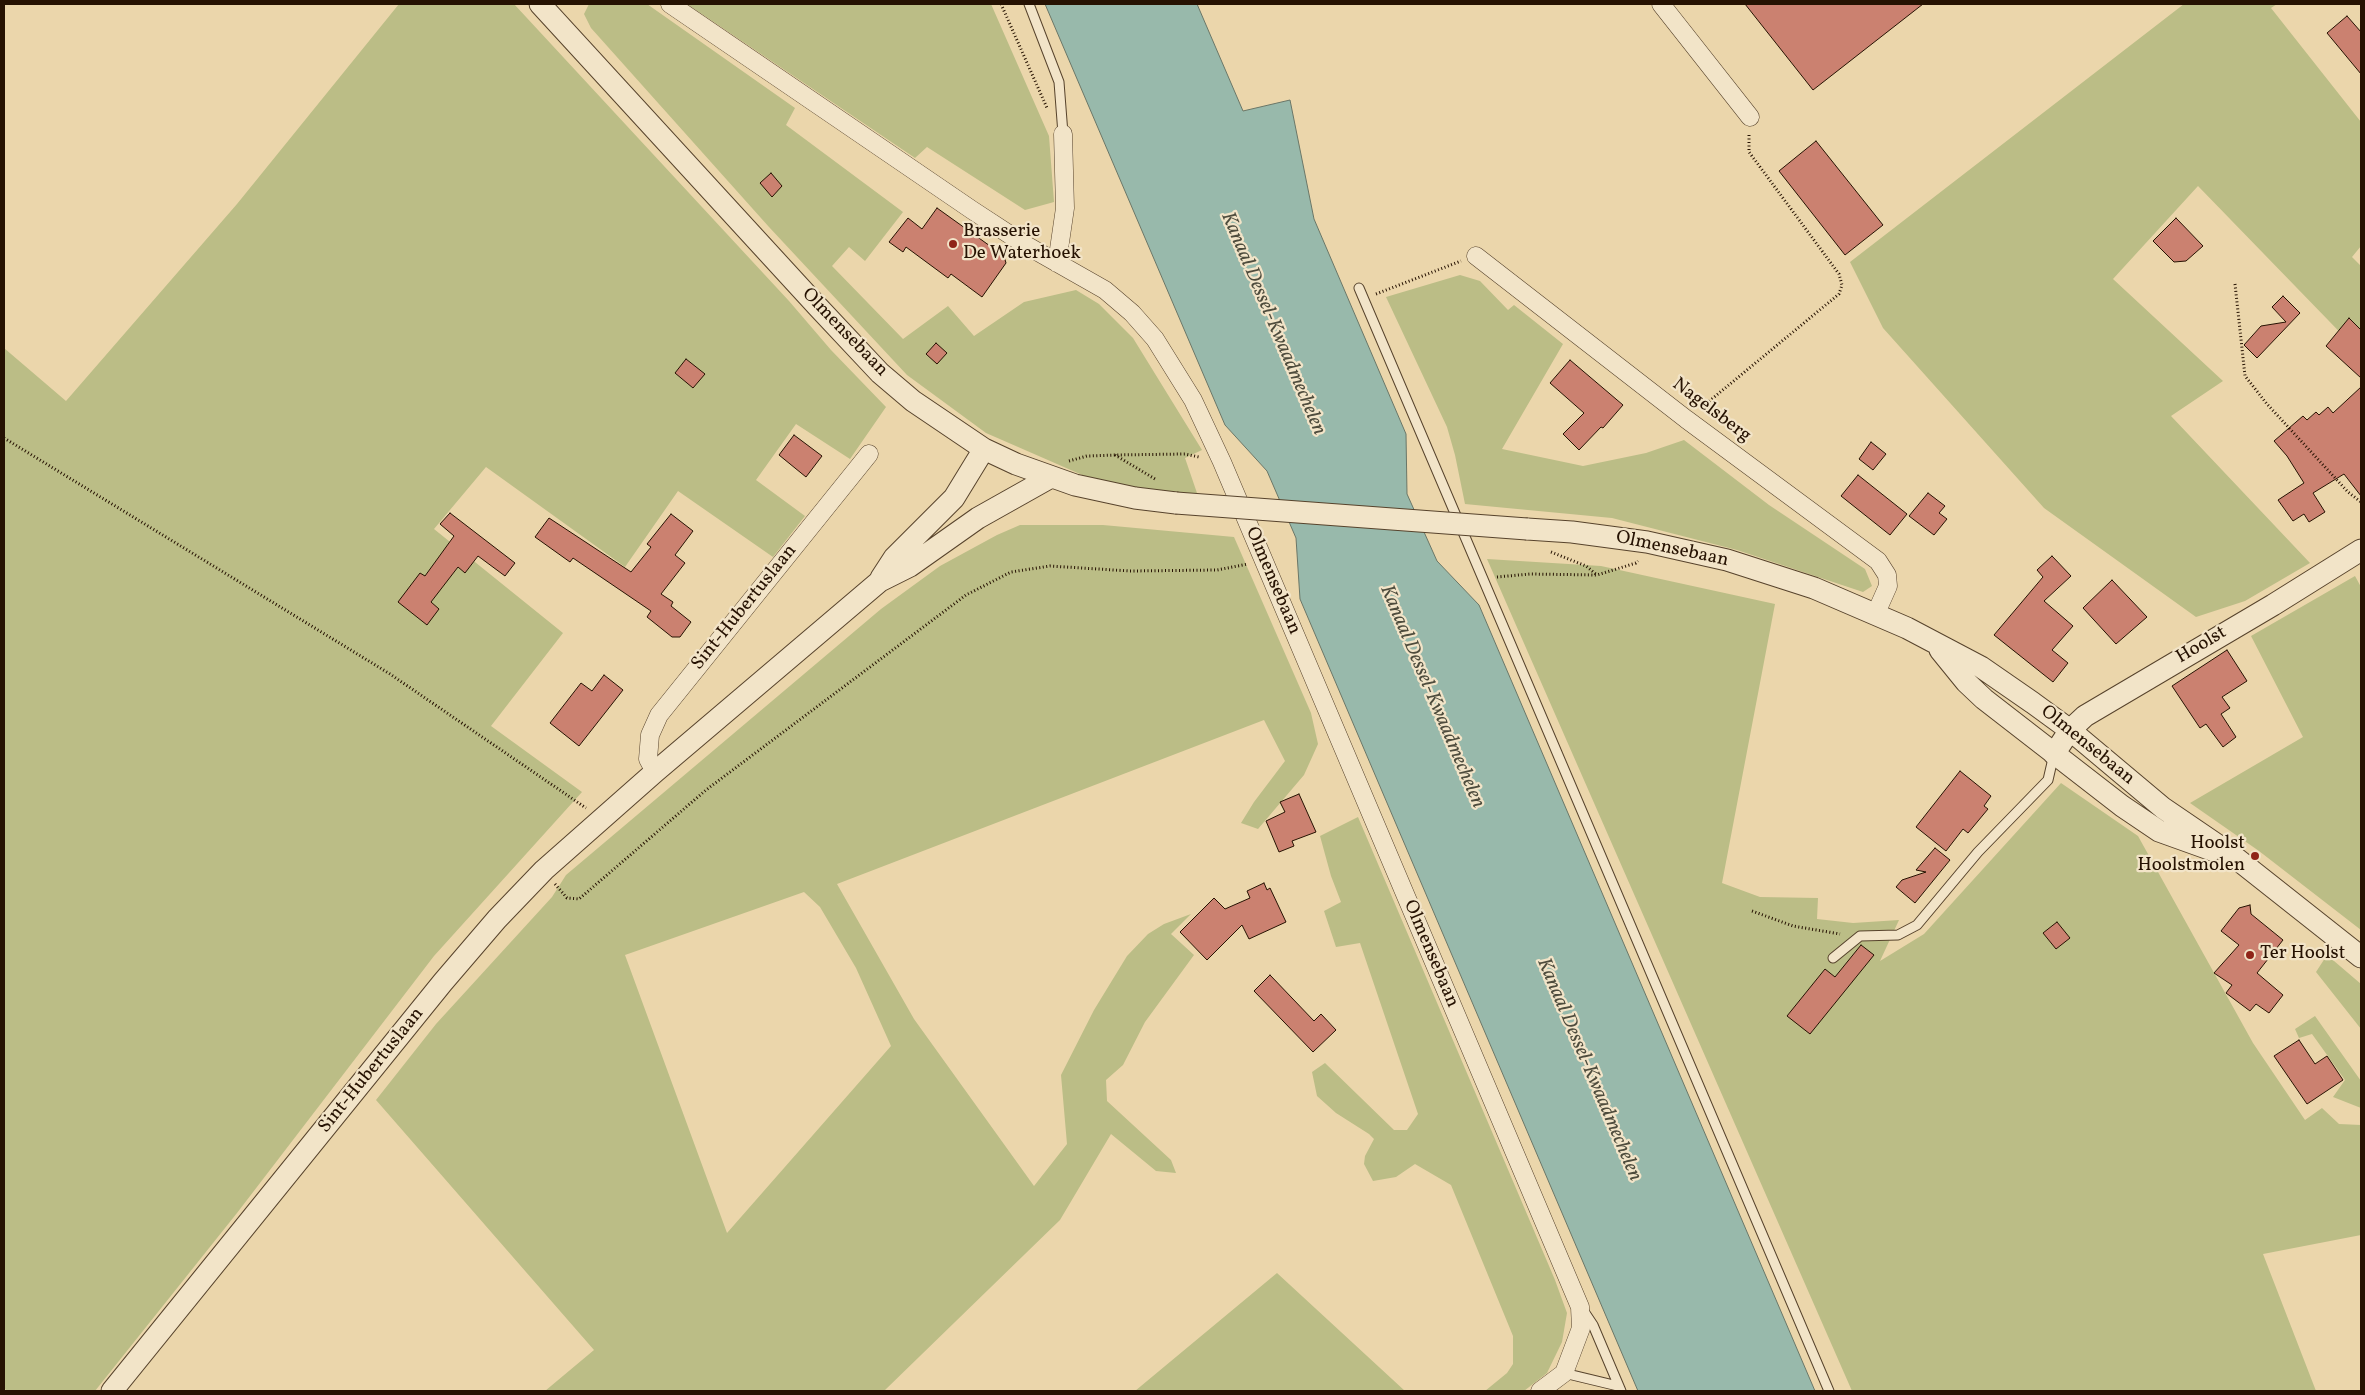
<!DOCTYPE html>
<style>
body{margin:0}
#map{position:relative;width:2365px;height:1395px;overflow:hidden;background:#ebd6ab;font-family:Vollkorn,serif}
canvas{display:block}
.frame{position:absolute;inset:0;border:5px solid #261202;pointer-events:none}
</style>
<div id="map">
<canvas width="2365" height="1395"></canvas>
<div class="frame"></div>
</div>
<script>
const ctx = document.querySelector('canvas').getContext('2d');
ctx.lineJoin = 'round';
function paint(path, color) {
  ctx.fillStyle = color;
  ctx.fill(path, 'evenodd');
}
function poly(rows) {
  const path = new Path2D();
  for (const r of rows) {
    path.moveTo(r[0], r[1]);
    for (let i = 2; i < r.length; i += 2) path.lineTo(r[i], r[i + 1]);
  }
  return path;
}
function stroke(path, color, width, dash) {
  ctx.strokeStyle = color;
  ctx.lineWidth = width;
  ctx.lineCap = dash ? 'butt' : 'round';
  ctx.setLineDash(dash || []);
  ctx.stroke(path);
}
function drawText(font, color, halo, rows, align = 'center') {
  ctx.font = font + ' Vollkorn,serif';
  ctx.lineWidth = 4.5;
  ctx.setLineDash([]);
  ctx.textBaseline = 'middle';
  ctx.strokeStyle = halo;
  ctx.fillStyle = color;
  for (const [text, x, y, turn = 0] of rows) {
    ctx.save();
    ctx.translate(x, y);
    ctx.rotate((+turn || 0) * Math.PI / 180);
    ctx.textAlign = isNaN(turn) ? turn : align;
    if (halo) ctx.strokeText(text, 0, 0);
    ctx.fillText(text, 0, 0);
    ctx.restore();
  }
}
paint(poly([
 [399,4,514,4,789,301,831,350,886,407,850,459,796,424,756,480,805,516,773,557,678,491,625,567,486,467,434,529,563,633,491,726,582,792,434,956,237,1213,95,1391,7,1391,4,1388,4,348,66,401,237,204],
 [589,4,647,4,795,108,786,125,903,212,865,261,849,247,832,266,903,339,948,306,974,336,1024,302,1076,290,1099,304,1133,338,1202,450,1185,458,1197,493,1153,493,1096,481,986,433,907,375,769,227,591,28,584,14],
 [687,4,991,4,1049,136,1054,202,1025,210,927,147,915,158],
 [2184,4,2277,4,2271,8,2361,122,2361,246,2352,257,2361,266,2361,354,2198,186,2113,279,2223,381,2171,416,2310,563,2245,601,2196,617,2044,508,1883,328,1850,262],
 [1460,275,1480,281,1508,310,1514,305,1563,344,1502,449,1583,466,1646,453,1684,440,1769,505,1865,569,1872,586,1863,592,1737,550,1612,518,1465,504,1455,455,1447,427,1386,297],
 [1020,525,1103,525,1234,537,1311,713,1318,744,1304,775,1258,829,1241,823,1254,802,1285,761,1264,720,837,884,914,1019,1034,1186,1067,1144,1061,1075,1094,1010,1127,956,1148,934,1164,924,1191,914,1171,934,1194,955,1145,1022,1123,1065,1106,1080,1107,1101,1171,1160,1176,1173,1156,1171,1111,1134,1060,1220,884,1391,545,1391,594,1350,376,1100,436,1024,552,897,566,875,881,609,940,566,997,535],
 [804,892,820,907,856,968,891,1046,727,1233,625,955],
 [1487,559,1601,566,1775,604,1722,883,1760,897,1818,898,1817,919,1853,923,1899,920,1880,961,1924,934,2061,783,2138,836,2253,1043,2305,1120,2322,1108,2339,1124,2361,1125,2361,1235,2263,1254,2316,1391,1852,1391],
 [2355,576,2361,587,2361,930,2259,851,2190,803,2303,737,2251,636],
 [1358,817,1555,1280,1567,1313,1562,1342,1547,1373,1524,1391,1485,1391,1507,1373,1513,1364,1513,1336,1451,1185,1415,1164,1396,1177,1373,1181,1364,1164,1365,1156,1374,1139,1369,1134,1336,1113,1317,1096,1312,1072,1325,1063,1394,1130,1407,1130,1418,1114,1360,943,1336,947,1324,911,1341,902,1331,876,1320,836],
 [2327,955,2361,984,2361,1029,2316,972],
 [2315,1016,2361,1081,2361,1108,2333,1097,2345,1080,2312,1034,2299,1038,2295,1029],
 [1277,1273,1405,1391,1135,1391]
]), '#bbbd86');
const water = poly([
 [1045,4,1197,4,1243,111,1290,100,1314,219,1406,434,1407,494,1437,561,1479,605,1815,1391,1638,1391,1300,599,1296,538,1267,471,1225,425,1045,4]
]);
paint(water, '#98b9ab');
stroke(water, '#6a7667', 1);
const building = poly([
 [1745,4,1923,4,1813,90,1745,4],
 [2347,16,2361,32,2361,74,2327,33,2347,16],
 [1816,141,1883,225,1845,255,1779,171,1816,141],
 [771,173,782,186,772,197,760,183,771,173],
 [937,208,1004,256,1006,263,982,297,951,274,948,278,906,247,903,252,889,242,908,218,922,229,937,208],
 [2176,218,2203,246,2186,261,2174,262,2153,241,2176,218],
 [2283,296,2300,313,2257,358,2244,345,2261,326,2286,322,2272,307,2283,296],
 [2349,318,2361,330,2361,378,2326,346,2349,318],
 [936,343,947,353,937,364,926,354,936,343],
 [686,359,705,374,693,388,675,373,686,359],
 [1570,360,1623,405,1603,428,1601,427,1579,450,1563,434,1584,413,1550,383,1570,360],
 [2361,387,2361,496,2344,474,2313,493,2325,512,2309,522,2304,514,2293,521,2278,500,2304,483,2287,456,2274,441,2303,416,2307,420,2316,412,2319,415,2328,407,2333,413,2361,387],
 [794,435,822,456,806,477,779,455,794,435],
 [1871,442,1886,454,1873,470,1859,459,1871,442],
 [1858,475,1907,514,1890,535,1841,496,1858,475],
 [1928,493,1945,506,1939,513,1947,519,1934,535,1909,516,1928,493],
 [450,513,515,563,505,576,478,556,465,573,458,567,431,602,439,609,427,625,398,602,420,573,425,576,454,536,440,524,450,513],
 [671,514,693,531,675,555,685,563,661,594,673,602,671,606,691,622,680,637,672,637,647,617,651,611,573,558,570,562,535,537,549,518,631,572,651,547,647,544,671,514],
 [2052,556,2071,576,2044,601,2073,626,2052,650,2068,663,2053,682,1994,635,2043,577,2037,570,2052,556],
 [2112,580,2147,617,2116,644,2083,608,2112,580],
 [2227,650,2247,681,2222,697,2230,708,2221,714,2236,737,2223,747,2206,724,2200,728,2172,686,2227,650],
 [604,675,623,690,579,746,550,723,581,683,592,691,604,675],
 [1960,771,1991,796,1984,806,1988,809,1968,833,1963,829,1946,851,1916,827,1960,771],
 [1299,794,1316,832,1292,841,1294,846,1279,852,1266,821,1285,812,1280,802,1299,794],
 [1935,848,1950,860,1915,903,1896,887,1902,880,1926,872,1916,870,1935,848],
 [1264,883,1267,890,1270,888,1286,922,1249,939,1242,925,1207,960,1180,932,1214,898,1225,909,1250,898,1247,891,1264,883],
 [2250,905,2251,914,2283,940,2257,973,2283,995,2269,1013,2256,1004,2250,1011,2226,993,2232,985,2214,973,2239,945,2221,931,2239,908,2250,905],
 [2057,922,2070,938,2056,949,2043,933,2057,922],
 [1861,945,1874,955,1810,1034,1787,1016,1825,969,1835,977,1861,945],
 [1270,975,1314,1021,1321,1014,1336,1030,1313,1052,1254,991,1270,975],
 [2299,1040,2315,1064,2327,1056,2343,1080,2307,1104,2274,1056,2299,1040]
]);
paint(building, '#cb8170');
stroke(building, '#261202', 1);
const service = poly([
 [1029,4,1059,82,1063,134],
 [1359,288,1829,1391],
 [1833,958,1860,936,1898,935,1917,925,1978,852,2048,780,2054,754],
 [1583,1310,1593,1325,1621,1391],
 [1564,1373,1618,1386]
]);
const minor = poly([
 [670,4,972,210,1024,244,1105,290,1132,313,1155,339,1193,400,1222,462,1580,1307,1581,1328,1564,1373,1540,1391],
 [1661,4,1750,117],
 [1476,256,1686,419,1878,561,1887,575,1888,586,1876,613],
 [1057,263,1065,208,1063,134],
 [655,772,648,759,650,735,659,715,869,454]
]);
const tertiary = poly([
 [540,4,818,307,880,373,913,401,984,449,1016,464,1075,485,1135,498,1176,503],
 [1527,529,1572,532,1647,542,1727,560,1814,588,1907,628,1981,667,2033,703,2070,730,2163,808,2232,855,2361,957],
 [881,578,894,558,954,498,984,449],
 [1940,650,1966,682,1984,699,2122,806,2159,831,2212,850],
 [2054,754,2070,730,2085,716,2273,605,2361,550],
 [112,1391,443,982,497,919,544,870,655,772,880,581,910,566,978,518,1051,477]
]);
stroke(service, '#57432c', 11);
stroke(minor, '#57432c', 19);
stroke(tertiary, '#57432c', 23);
stroke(poly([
 [1001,4,1047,108],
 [2235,284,2245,376,2267,404,2348,492,2361,502],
 [1376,294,1461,261],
 [1701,408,1839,294,1842,285,1839,274,1749,152,1749,133],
 [4,438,390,674,586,808],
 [1115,455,1155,479],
 [1069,461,1087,456,1115,455,1185,454,1199,457],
 [1551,552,1586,566,1597,575],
 [1497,577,1530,574,1597,575,1636,563,1638,561],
 [555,884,567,898,579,899,706,790,966,595,1011,572,1050,566,1130,571,1217,570,1248,564],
 [1752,911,1793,926,1840,934]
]), '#261202', 3, [1, 2.5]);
stroke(service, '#f2e4c8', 9);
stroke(minor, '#f2e4c8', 18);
stroke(tertiary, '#f2e4c8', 21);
const tertiaryBridge = poly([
 [1176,503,1527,529]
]);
stroke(tertiaryBridge, '#57432c', 23, []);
stroke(tertiaryBridge, '#f2e4c8', 21);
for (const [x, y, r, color] of [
 [953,244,5,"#8f2418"],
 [2255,856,5,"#8f2418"],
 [2250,955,5,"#8f2418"]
]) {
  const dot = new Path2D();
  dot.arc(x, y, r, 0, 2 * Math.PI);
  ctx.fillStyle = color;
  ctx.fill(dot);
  stroke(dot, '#f2e4c8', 2);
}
drawText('19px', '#261202', '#f2e4c8', [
 ["Brasserie",963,233],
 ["De Waterhoek",963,255],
 ["Hoolst",2245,845,"right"],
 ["Hoolstmolen",2245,867,"right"],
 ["Ter Hoolst",2260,955]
], 'left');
drawText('19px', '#261202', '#f2e4c8', [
 ["Olmensebaan",844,333,46],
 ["Nagelsberg",1711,411,37],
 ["Olmensebaan",1672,550,12],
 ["Olmensebaan",1272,581,67],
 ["Sint-Hubertuslaan",745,608,-51],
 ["Hoolst",2202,646,-31],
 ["Olmensebaan",2087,746,39],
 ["Olmensebaan",1430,954,67],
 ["Sint-Hubertuslaan",372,1071,-51]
]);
drawText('italic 20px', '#4e4c3d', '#f2e4c8', [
 ["Kanaal Dessel-Kwaadmechelen",1272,324,67],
 ["Kanaal Dessel-Kwaadmechelen",1431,697,67],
 ["Kanaal Dessel-Kwaadmechelen",1588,1070,67]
]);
</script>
